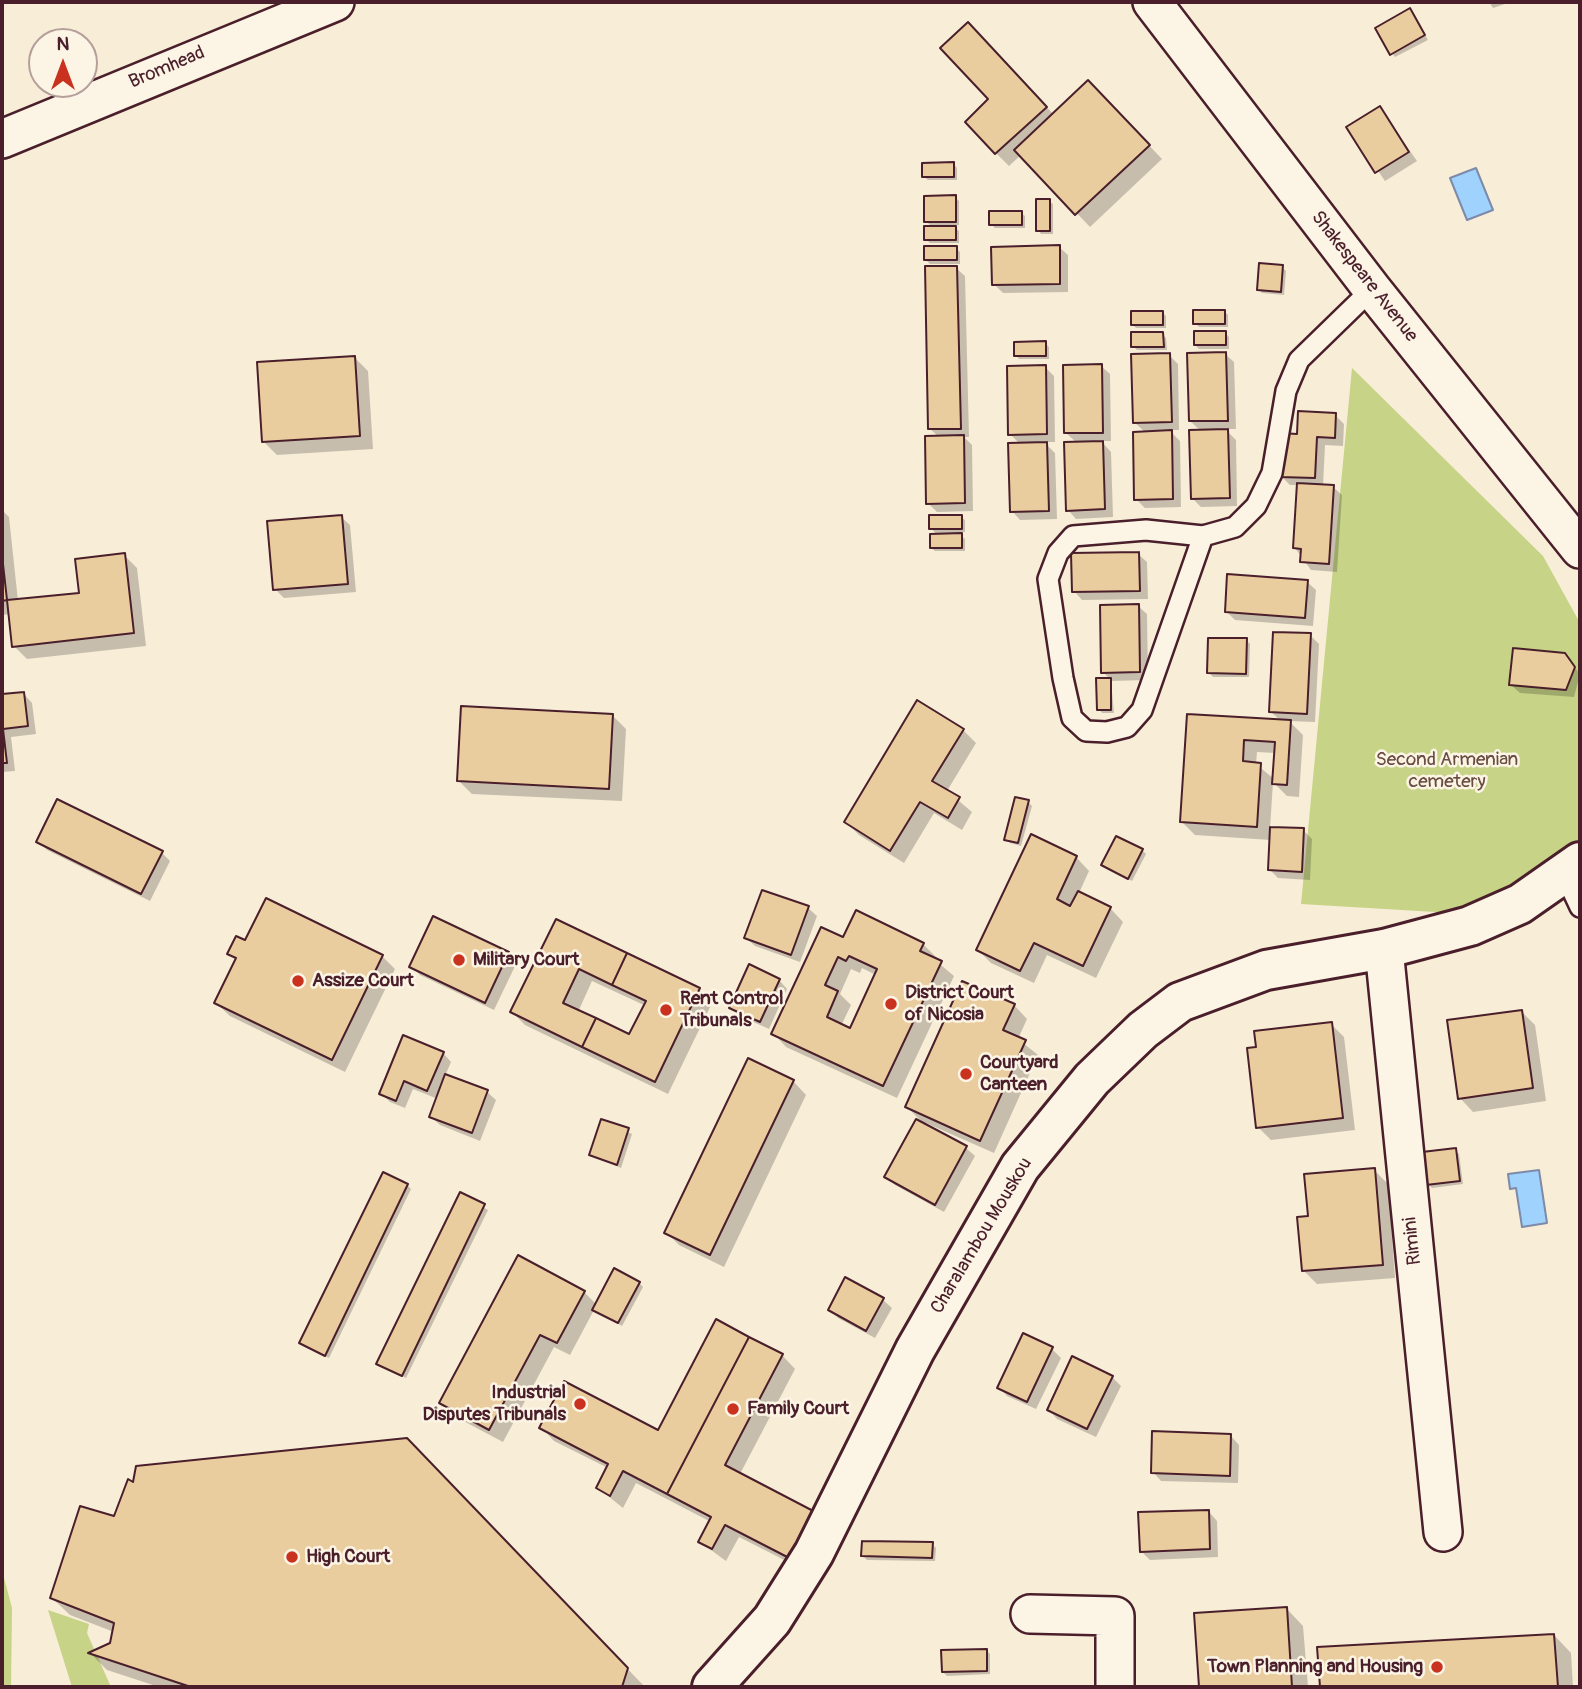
<!DOCTYPE html>
<style>
body{margin:0}
#map{position:relative;width:1582px;height:1689px;overflow:hidden;background:#f8edd7;font-family:Pangolin,sans-serif}
canvas{display:block}
.frame{position:absolute;inset:0;border:4px solid #4a1f2b;pointer-events:none}
.north{position:absolute;left:28px;top:28px;width:70px;height:70px;box-sizing:border-box;background:#fcf5e5;border:2px solid #b59f9b;border-radius:50%;rotate:0deg;font-size:19px;font-weight:700;line-height:28px;text-align:center;color:#4a1f2b}
.north::after{content:'';display:block;margin:auto;width:24px;height:32px;background:#c8321e;clip-path:polygon(50% 0,100% 100%,50% 72%,0 100%)}
</style>
<div id="map">
<canvas width="1582" height="1689"></canvas>
<div class="frame"></div>
<div class="north">N</div>
</div>
<script>
const ctx = document.querySelector('canvas').getContext('2d');
ctx.lineJoin = 'round';
function paint(path, color) {
  ctx.fillStyle = color;
  ctx.fill(path, 'evenodd');
}
function poly(rows) {
  const path = new Path2D();
  for (const r of rows) {
    path.moveTo(r[0], r[1]);
    for (let i = 2; i < r.length; i += 2) path.lineTo(r[i], r[i + 1]);
  }
  return path;
}
function stroke(path, color, width, dash) {
  ctx.strokeStyle = color;
  ctx.lineWidth = width;
  ctx.lineCap = dash ? 'butt' : 'round';
  ctx.setLineDash(dash || []);
  ctx.stroke(path);
}
function drawText(font, color, halo, rows, align = 'center') {
  ctx.font = font + ' Pangolin,sans-serif';
  ctx.lineWidth = 5;
  ctx.setLineDash([]);
  ctx.textBaseline = 'middle';
  ctx.strokeStyle = halo;
  ctx.fillStyle = color;
  for (const [text, x, y, turn = 0] of rows) {
    ctx.save();
    ctx.translate(x, y);
    ctx.rotate((+turn || 0) * Math.PI / 180);
    ctx.textAlign = isNaN(turn) ? turn : align;
    if (halo) ctx.strokeText(text, 0, 0);
    ctx.fillText(text, 0, 0);
    ctx.restore();
  }
}
paint(poly([
 [1352,368,1543,556,1580,623,1580,840,1530,882,1452,913,1301,904],
 [2,1570,12,1608,11,1687,2,1687],
 [48,1610,89,1624,87,1633,111,1687,72,1687]
]), '#c7d488');
const water = poly([
 [1476,168,1493,210,1467,220,1450,178,1476,168],
 [1539,1170,1547,1223,1522,1227,1516,1188,1510,1189,1508,1174,1539,1170]
]);
paint(water, '#9fd2fd');
stroke(water, '#7d8aa9', 2);
paint(poly([
 [1489,2,1511,2,1493,8],
 [1413,14,1428,40,1395,57,1392,53],
 [981,37,1054,115,1102,96,1162,159,1090,227,1021,155,1009,166,996,153],
 [1380,108,1417,161,1385,181,1349,128],
 [954,164,957,168,957,180,928,180,924,177],
 [955,197,959,201,959,225,953,225,959,231,959,243,930,243,926,239,932,227,926,221],
 [1049,201,1053,204,1053,234,1041,234,1038,230],
 [1021,213,1025,216,1025,228,995,228,991,224],
 [1059,247,1068,255,1068,292,1003,293,994,284],
 [956,248,960,252,960,264,930,264,926,260],
 [1282,267,1286,271,1284,295,1262,293,1258,289],
 [956,268,965,276,969,437,964,437,972,445,973,511,937,512,928,503,939,437,930,429],
 [1224,311,1228,315,1228,327,1199,327,1195,323],
 [1162,312,1166,316,1166,328,1136,328,1132,324],
 [1225,333,1229,337,1229,349,1199,349,1195,345],
 [1162,334,1166,338,1167,350,1137,350,1133,346],
 [1045,343,1049,347,1049,359,1019,359,1016,355],
 [1225,354,1234,362,1236,429,1225,429,1236,440,1237,506,1201,507,1192,498,1202,432,1190,421],
 [1169,355,1178,364,1179,430,1169,430,1180,441,1181,507,1145,508,1136,499,1146,433,1134,422],
 [355,358,368,371,373,449,277,455,264,442],
 [1101,366,1110,374,1111,441,1101,441,1111,452,1113,517,1076,519,1068,510,1077,443,1066,433],
 [1045,367,1054,376,1055,442,1044,442,1055,453,1057,519,1020,520,1012,511,1021,445,1010,434],
 [1335,415,1344,424,1343,446,1325,445,1323,486,1333,487,1342,495,1337,572,1311,570,1295,548,1298,485,1290,485,1281,476,1299,436],
 [2,510,9,517,18,601,80,594,124,555,137,568,146,646,27,659,14,646,10,614,2,615],
 [341,517,350,525,356,592,284,598,275,589],
 [961,517,965,520,965,532,958,532,965,539,965,551,935,551,931,548,938,536,931,528],
 [1138,554,1147,562,1148,599,1082,600,1074,591],
 [1307,582,1316,590,1313,626,1235,620,1226,611],
 [1138,606,1147,614,1148,680,1111,681,1114,713,1102,713,1099,709,1110,679,1103,672],
 [1310,635,1319,644,1315,722,1289,721,1303,735,1299,797,1287,796,1273,782,1270,829,1303,830,1312,839,1310,880,1278,878,1270,870,1271,840,1195,835,1182,822,1189,715,1281,721,1271,712],
 [1257,752,1276,753,1274,779,1256,764],
 [1246,640,1250,644,1249,677,1213,677,1209,673],
 [1564,654,1580,674,1574,697,1520,693,1511,685],
 [24,694,32,703,36,734,11,737,15,771,2,772,2,696],
 [612,715,626,729,622,801,472,794,459,781],
 [963,730,976,743,947,791,972,812,962,830,934,813,904,863,859,835,846,822],
 [1028,802,1032,806,1021,846,1010,843,1006,839],
 [38,841,162,853,170,861,150,901,47,850],
 [1142,850,1146,854,1132,881,1103,865],
 [1076,857,1089,871,1079,893,1110,908,1123,922,1096,978,1047,955,1034,983,991,963,978,950],
 [808,908,817,916,800,962,755,946,746,938],
 [557,921,699,990,712,1003,668,1094,525,1025,512,1012],
 [592,981,646,1006,630,1037,578,1012],
 [844,940,923,944,937,958,935,960,954,976,897,1098,786,1047,773,1033],
 [862,968,876,975,850,1030,841,1026,851,1005,840,994,851,969,860,973],
 [246,943,382,956,395,969,345,1072,230,1016,216,1003,237,961,230,953],
 [508,954,517,962,494,1010,420,975,411,966],
 [779,980,787,989,769,1029,740,1016,731,1008],
 [1014,1005,1027,1019,1018,1039,1038,1055,994,1153,926,1123,924,1125,966,1148,975,1156,944,1212,895,1185,886,1177,924,1124,907,1107],
 [1522,1012,1535,1025,1546,1101,1473,1112,1460,1098],
 [1331,1024,1344,1037,1355,1130,1271,1140,1258,1127],
 [443,1053,451,1062,445,1076,487,1092,496,1100,480,1141,440,1125,431,1117,438,1099,413,1089,405,1108,390,1102,381,1093],
 [793,1081,806,1095,724,1267,679,1245,666,1232],
 [603,1121,632,1134,621,1168,591,1155],
 [1455,1150,1459,1154,1463,1184,1432,1188,1428,1184],
 [1374,1170,1388,1184,1395,1278,1317,1284,1304,1271,1310,1218],
 [407,1185,411,1189,329,1358,305,1347,301,1343],
 [461,1194,488,1210,406,1378,378,1363],
 [639,1283,643,1287,622,1326,594,1310,570,1355,554,1347,503,1442,454,1416,441,1403,584,1292,597,1305],
 [883,1300,892,1308,875,1338,838,1318,830,1309],
 [1052,1349,1061,1358,1036,1409,1007,1396,999,1387],
 [782,1355,795,1369,740,1474,808,1572,739,1537,726,1561,700,1542,711,1522,636,1483,623,1508,598,1488,608,1468,554,1441,541,1427,659,1432],
 [1112,1377,1121,1386,1096,1437,1057,1419,1049,1410],
 [1231,1436,1239,1445,1238,1483,1161,1481,1153,1472],
 [424,1458,645,1687,159,1687,107,1670,91,1654,112,1644,114,1632,70,1615,52,1598,115,1518],
 [1209,1512,1217,1521,1218,1557,1150,1560,1141,1551],
 [932,1544,936,1548,935,1561,867,1560,863,1556],
 [1286,1608,1303,1626,1308,1687,1200,1687,1196,1614],
 [1554,1635,1571,1653,1573,1687,1321,1687,1319,1649],
 [986,1650,990,1654,990,1674,947,1676,943,1672]
]), '#0003');
const building = poly([
 [1410,8,1425,35,1390,55,1375,28,1410,8],
 [968,22,1047,107,995,154,965,122,988,99,940,48,968,22],
 [1088,80,1150,145,1075,215,1014,150,1088,80],
 [1380,106,1409,152,1375,173,1346,127,1380,106],
 [954,162,954,177,922,177,922,163,954,162],
 [956,195,956,222,924,222,924,196,956,195],
 [1036,199,1050,199,1050,231,1036,231,1036,199],
 [989,211,1022,211,1022,225,989,225,989,211],
 [924,226,956,226,956,240,924,240,924,226],
 [1060,245,1060,284,992,285,991,247,1060,245],
 [924,246,957,246,957,260,924,260,924,246],
 [1259,263,1283,265,1281,292,1257,290,1259,263],
 [925,266,957,266,961,429,928,429,925,266],
 [1193,310,1225,310,1225,324,1193,324,1193,310],
 [1131,311,1163,311,1163,325,1131,325,1131,311],
 [1194,331,1226,331,1226,345,1194,345,1194,331],
 [1131,332,1163,332,1164,347,1131,347,1131,332],
 [1046,341,1046,356,1014,356,1014,342,1046,341],
 [1226,352,1228,421,1189,421,1187,353,1226,352],
 [1170,353,1172,422,1133,423,1131,354,1170,353],
 [355,356,360,436,262,442,257,362,355,356],
 [1102,364,1103,433,1064,433,1063,365,1102,364],
 [1046,365,1047,434,1008,435,1007,366,1046,365],
 [1298,411,1336,413,1335,438,1317,437,1315,478,1280,477,1281,433,1297,434,1298,411],
 [1228,429,1230,498,1191,499,1189,430,1228,429],
 [1172,430,1173,499,1134,500,1133,432,1172,430],
 [964,435,965,503,926,504,925,436,964,435],
 [1103,441,1105,509,1066,511,1064,442,1103,441],
 [1047,442,1049,511,1010,512,1008,443,1047,442],
 [1297,483,1334,485,1329,564,1300,562,1301,549,1293,548,1297,483],
 [342,515,348,584,273,590,267,521,342,515],
 [929,515,962,515,962,529,929,529,929,515],
 [962,533,962,548,930,548,930,534,962,533],
 [1139,552,1140,591,1072,592,1071,553,1139,552],
 [125,553,134,633,12,647,7,600,79,593,75,559,125,553],
 [2,555,7,600,2,601,2,555],
 [1227,574,1308,580,1305,618,1225,612,1227,574],
 [1139,604,1140,672,1101,673,1100,605,1139,604],
 [1273,632,1311,633,1307,714,1269,712,1273,632],
 [1208,638,1247,638,1246,674,1207,673,1208,638],
 [1513,648,1565,653,1575,667,1566,690,1509,685,1513,648],
 [1096,678,1111,678,1111,710,1097,710,1096,678],
 [24,692,28,726,3,729,7,763,2,763,2,694,24,692],
 [917,700,964,729,932,781,960,797,948,818,920,802,890,851,844,822,917,700],
 [461,706,613,714,609,789,457,781,461,706],
 [1187,714,1291,720,1287,785,1272,784,1275,742,1244,740,1243,761,1261,763,1257,827,1180,822,1187,714],
 [1015,797,1029,800,1018,843,1004,840,1015,797],
 [57,799,163,851,141,894,36,842,57,799],
 [1270,827,1304,828,1302,872,1268,870,1270,827],
 [1031,834,1077,856,1057,899,1070,906,1078,891,1111,907,1083,966,1034,943,1020,971,976,950,1031,834],
 [1116,836,1143,849,1128,879,1101,865,1116,836],
 [762,890,809,906,791,955,744,938,762,890],
 [266,898,383,955,332,1060,214,1003,236,958,227,954,236,936,245,940,266,898],
 [856,910,924,943,920,951,942,961,883,1086,771,1034,821,927,843,937,856,910],
 [849,956,877,969,850,1028,827,1017,838,991,825,985,838,957,846,961,849,956],
 [433,916,509,952,485,1003,409,967,433,916],
 [556,919,627,953,612,985,579,969,563,1003,596,1018,582,1047,510,1012,556,919],
 [627,953,700,988,655,1082,582,1047,596,1018,629,1034,646,1001,612,985,627,953],
 [749,964,780,979,760,1022,729,1008,749,964],
 [962,981,1015,1004,1003,1030,1026,1040,980,1141,905,1107,962,981],
 [1522,1010,1533,1088,1458,1099,1447,1020,1522,1010],
 [1332,1022,1343,1118,1256,1128,1247,1048,1256,1047,1254,1031,1332,1022],
 [403,1035,444,1052,427,1091,404,1081,396,1101,379,1094,403,1035],
 [748,1058,794,1080,710,1255,664,1233,748,1058],
 [445,1074,488,1090,472,1133,429,1117,445,1074],
 [601,1119,629,1128,617,1165,589,1155,601,1119],
 [916,1119,967,1146,935,1205,884,1177,916,1119],
 [1456,1148,1460,1181,1426,1185,1422,1152,1456,1148],
 [1375,1168,1383,1265,1302,1271,1297,1217,1308,1216,1304,1174,1375,1168],
 [383,1172,408,1184,325,1356,299,1343,383,1172],
 [460,1192,485,1204,402,1376,376,1364,460,1192],
 [518,1255,585,1291,557,1343,540,1335,489,1430,439,1403,518,1255],
 [614,1268,640,1282,618,1323,592,1310,614,1268],
 [845,1277,884,1298,866,1331,828,1310,845,1277],
 [716,1319,749,1337,667,1494,623,1471,610,1496,596,1488,608,1464,539,1428,564,1381,658,1430,716,1319],
 [1023,1333,1053,1347,1027,1402,997,1388,1023,1333],
 [749,1337,783,1354,725,1465,819,1514,795,1561,725,1525,712,1549,698,1542,711,1517,667,1494,749,1337],
 [1072,1356,1113,1376,1087,1429,1047,1410,1072,1356],
 [1152,1431,1231,1434,1230,1476,1151,1473,1152,1431],
 [407,1438,628,1668,622,1687,191,1687,88,1653,110,1643,114,1623,50,1598,80,1506,114,1516,128,1479,133,1482,136,1466,407,1438],
 [1209,1510,1210,1549,1140,1552,1138,1512,1209,1510],
 [862,1541,933,1542,932,1558,861,1556,862,1541],
 [1287,1607,1292,1687,1199,1687,1194,1613,1287,1607],
 [1554,1634,1558,1687,1320,1687,1317,1647,1554,1634],
 [987,1649,987,1671,942,1672,941,1650,987,1649]
]);
paint(building, '#eacd9e');
stroke(building, '#4a1f2b', 2);
const lane = poly([
 [1203,536,1142,710,1127,727,1107,732,1086,731,1072,718,1063,678,1048,579,1058,553,1073,536,1146,530,1203,536,1235,527,1256,506,1272,473,1286,391,1299,360,1372,289],
 [1565,875,1580,907]
]);
const street = poly([
 [1152,2,1372,289,1580,549],
 [2,139,335,2],
 [1384,949,1443,1532],
 [1030,1614,1115,1616,1115,1687]
]);
const secondary = poly([
 [712,1687,772,1620,814,1553,915,1350,1020,1167,1092,1079,1143,1030,1180,1002,1266,970,1384,949,1470,926,1520,904,1580,862]
]);
stroke(lane, '#4a1f2b', 24);
stroke(street, '#4a1f2b', 42);
stroke(secondary, '#4a1f2b', 44);
stroke(lane, '#fcf5e5', 19);
stroke(street, '#fcf5e5', 37);
stroke(secondary, '#fcf5e5', 38);
for (const [x, y, r, color] of [
 [459,960,7,"#c8321e"],
 [298,981,7,"#c8321e"],
 [891,1004,7,"#c8321e"],
 [666,1010,7,"#c8321e"],
 [966,1074,7,"#c8321e"],
 [580,1404,7,"#c8321e"],
 [733,1409,7,"#c8321e"],
 [292,1557,7,"#c8321e"],
 [1437,1667,7,"#c8321e"]
]) {
  const dot = new Path2D();
  dot.arc(x, y, r, 0, 2 * Math.PI);
  ctx.fillStyle = color;
  ctx.fill(dot);
  stroke(dot, '#fcf5e5', 2.5);
}
drawText('19px', '#4a1f2b', '#fcf5e5', [
 ["Bromhead",167,68,-23],
 ["Shakespeare Avenue",1364,277,52],
 ["Charalambou Mouskou",982,1236,-59],
 ["Rimini",1413,1241,-96]
]);
drawText('19px', '#694c42', '#fcf5e5', [
 ["Second Armenian",1447,760],
 ["cemetery",1447,782]
]);
drawText('bold 19px', '#4a1f2b', '#fcf5e5', [
 ["Military Court",473,960],
 ["Assize Court",312,981],
 ["District Court",905,993],
 ["of Nicosia",905,1015],
 ["Rent Control",680,999],
 ["Tribunals",680,1021],
 ["Courtyard",980,1063],
 ["Canteen",980,1085],
 ["Industrial",566,1393,"right"],
 ["Disputes Tribunals",566,1415,"right"],
 ["Family Court",747,1409],
 ["High Court",306,1557],
 ["Town Planning and Housing",1423,1667,"right"]
], 'left');
</script>
